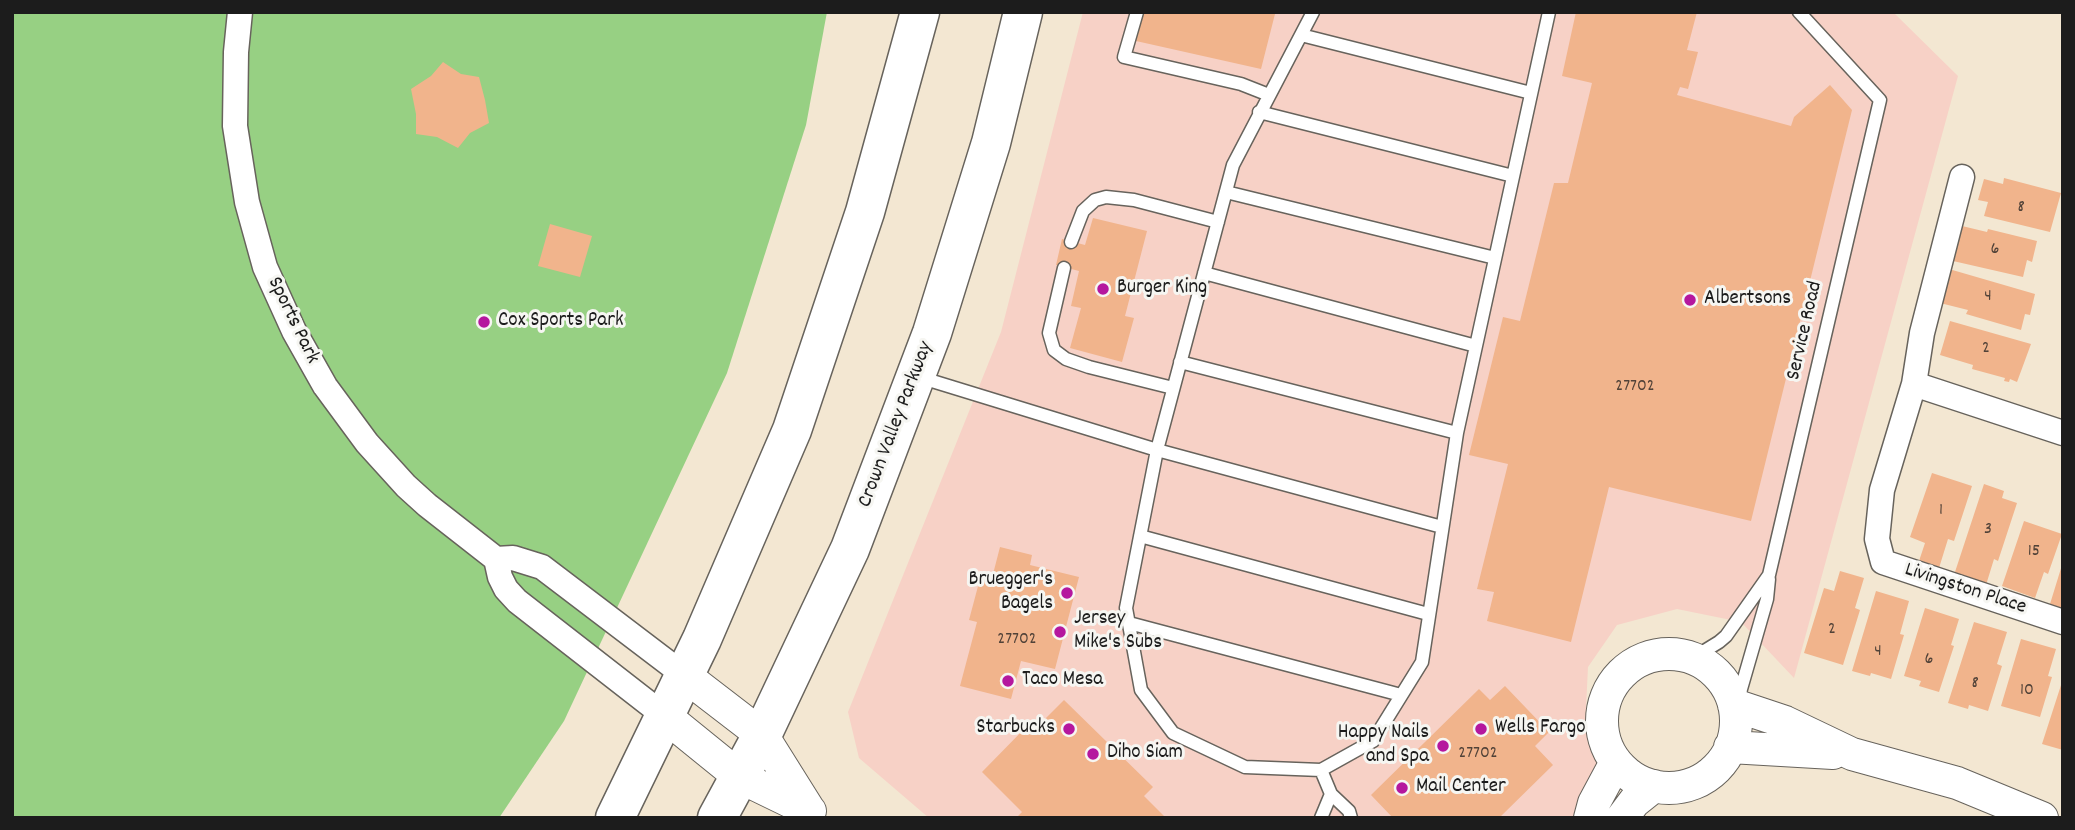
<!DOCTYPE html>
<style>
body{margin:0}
#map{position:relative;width:2075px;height:830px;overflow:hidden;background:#f3e7d2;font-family:Dekko,sans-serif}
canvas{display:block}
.frame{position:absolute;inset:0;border:14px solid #1c1c1c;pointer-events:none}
</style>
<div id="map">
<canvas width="2075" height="830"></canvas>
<div class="frame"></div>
</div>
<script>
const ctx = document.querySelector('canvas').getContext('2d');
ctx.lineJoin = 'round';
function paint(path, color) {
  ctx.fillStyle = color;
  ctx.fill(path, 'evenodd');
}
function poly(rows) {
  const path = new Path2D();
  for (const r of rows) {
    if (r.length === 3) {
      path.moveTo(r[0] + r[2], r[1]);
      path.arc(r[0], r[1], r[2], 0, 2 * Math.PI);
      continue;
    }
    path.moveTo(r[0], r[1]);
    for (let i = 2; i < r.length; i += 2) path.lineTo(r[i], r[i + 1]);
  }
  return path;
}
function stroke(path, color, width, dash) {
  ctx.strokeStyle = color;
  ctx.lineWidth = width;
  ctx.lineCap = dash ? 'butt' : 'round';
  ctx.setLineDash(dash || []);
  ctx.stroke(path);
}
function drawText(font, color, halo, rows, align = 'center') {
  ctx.font = font + ' Dekko,sans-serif';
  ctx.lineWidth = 6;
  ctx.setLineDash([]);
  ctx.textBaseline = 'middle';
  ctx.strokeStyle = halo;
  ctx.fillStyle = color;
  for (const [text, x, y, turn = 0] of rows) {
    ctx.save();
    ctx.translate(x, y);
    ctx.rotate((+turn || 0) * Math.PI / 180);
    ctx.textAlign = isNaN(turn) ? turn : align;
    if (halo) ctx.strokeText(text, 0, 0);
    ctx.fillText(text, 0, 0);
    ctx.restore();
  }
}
paint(poly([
 [1083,12,1893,12,1958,76,1794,678,1741,622,1677,609,1617,625,1588,667,1585,728,1602,768,1572,818,929,818,859,758,848,712,1001,332]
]), '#f7d1c6');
paint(poly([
 [12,12,827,12,806,125,727,373,564,721,499,818,12,818]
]), '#97d083');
paint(poly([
 [1143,12,1268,12,1275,14,1261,69,1136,41],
 [1576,12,1697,12,1687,50,1698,52,1688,89,1680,87,1677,95,1791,126,1794,117,1830,85,1852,110,1751,521,1609,487,1571,642,1487,621,1494,592,1477,589,1508,464,1469,455,1503,317,1520,321,1554,183,1568,183,1592,83,1562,76],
 [443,62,461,74,479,77,485,100,489,123,470,133,458,148,437,137,416,134,416,114,411,89,431,76],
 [2004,178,2061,193,2050,232,1984,216,1988,202,1978,200,1984,179,2003,184],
 [1093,218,1147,231,1125,316,1134,318,1122,362,1070,348,1081,308,1071,306,1079,271,1056,265,1062,239,1085,245],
 [550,224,592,236,580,277,538,266],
 [1962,226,1987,232,1988,229,2037,241,2032,262,2027,260,2023,277,1953,261],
 [1949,269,2035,294,2030,315,2025,314,2021,330,1966,314,1968,310,1940,303],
 [1950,321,2031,344,2017,382,2010,379,2009,382,2004,381,2005,378,1972,369,1973,365,1940,355],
 [1932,473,1972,486,1954,541,1948,539,1939,568,1919,561,1925,543,1910,537],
 [1984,484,2004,491,2002,498,2017,503,1998,561,1994,559,1986,585,1954,575],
 [2024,521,2062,534,2048,574,2044,572,2035,598,2002,586],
 [1000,547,1032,555,1030,565,1079,577,1055,669,1021,661,1011,699,960,686,977,622,969,620,981,575,992,578],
 [2062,565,2063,565,2063,609,2050,604],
 [1840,571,1864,578,1855,608,1860,610,1843,665,1804,653,1824,588,1834,591],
 [1876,591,1909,601,1900,634,1904,635,1891,679,1871,673,1870,676,1852,671],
 [1925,608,1959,619,1951,645,1954,646,1939,692,1919,686,1921,681,1904,676],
 [1974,622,2007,632,1997,664,2002,666,1988,711,1969,705,1968,709,1948,703],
 [2021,639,2056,649,2048,676,2052,677,2040,717,2001,706],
 [2062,682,2063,682,2063,750,2042,744],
 [1505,686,1549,732,1535,746,1553,765,1499,818,1393,818,1371,795,1479,689,1490,700],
 [1064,700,1153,787,1144,796,1166,818,1016,818,1022,812,982,772,1029,724,1035,729]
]), '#f1b48c');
const service = poly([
 [1137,12,1124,57,1241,84,1269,95],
 [1313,12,1233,165,1157,450,1126,608,1141,690,1173,733,1245,767,1321,770,1373,741,1422,662,1457,433,1549,12],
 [1301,35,1531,93],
 [1259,112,1513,176],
 [1226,192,1495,258],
 [1071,242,1083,211,1095,200,1106,197,1134,200,1218,222],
 [1064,268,1049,333,1054,350,1066,359,1089,367,1173,388],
 [1204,273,1476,346],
 [1180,362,1457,433],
 [919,377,1157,450,1442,527],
 [1140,536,1428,614],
 [1129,623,1401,695],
 [1693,658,1719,642,1726,636,1769,575,1880,100,1799,12],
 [1733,699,1741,689,1767,599,1769,579],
 [1321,770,1331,794,1349,811,1351,818],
 [1321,818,1331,794]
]);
const minor = poly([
 [240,12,236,52,235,126,247,202,265,267,294,331,325,386,367,443,406,486,427,505,496,559,500,577,506,589,517,601,666,717],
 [1962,177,1922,333,1914,384,1882,490,1877,539,1883,562,2063,622],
 [1914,384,2063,433],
 [496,559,513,558,542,567,684,675]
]);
const tertiary = poly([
 [1669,721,67],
 [684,675,762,735,809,810],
 [1734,705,1785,722,1852,754,1957,783,2042,818],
 [666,717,740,777,810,811],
 [1730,747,1833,753],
 [1590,818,1594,803,1616,762],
 [1622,818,1634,802,1654,786]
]);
const primary = poly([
 [615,818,702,639,792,430,865,212,920,12],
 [717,818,762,735,850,549,932,333,991,143,1023,12]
]);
stroke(service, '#67635c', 15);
stroke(minor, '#67635c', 27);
stroke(tertiary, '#67635c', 34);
stroke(primary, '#67635c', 41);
stroke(service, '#fff', 12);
stroke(minor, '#fff', 24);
stroke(tertiary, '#fff', 32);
stroke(primary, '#fff', 38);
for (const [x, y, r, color] of [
 [1103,289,7,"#b5179e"],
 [1690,300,7,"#b5179e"],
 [484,322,7,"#b5179e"],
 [1067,593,7,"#b5179e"],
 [1060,632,7,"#b5179e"],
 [1008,681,7,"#b5179e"],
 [1069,729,7,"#b5179e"],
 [1481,729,7,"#b5179e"],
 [1443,746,7,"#b5179e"],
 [1093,754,7,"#b5179e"],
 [1402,788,7,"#b5179e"]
]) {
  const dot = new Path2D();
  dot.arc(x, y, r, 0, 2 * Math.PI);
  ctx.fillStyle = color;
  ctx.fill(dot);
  stroke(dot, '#f6f6f2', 2.5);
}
drawText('18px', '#514238', null, [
 ["8",2021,209],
 ["6",1995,251],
 ["4",1988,298],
 ["2",1986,350],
 ["27702",1635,388],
 ["1",1941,512],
 ["3",1988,531],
 ["15",2034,553],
 ["2",1832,631],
 ["27702",1017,641],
 ["4",1878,653],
 ["6",1929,661],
 ["8",1975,685],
 ["10",2027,692],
 ["27702",1478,755]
]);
drawText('21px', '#1c1c1c', '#f6f6f2', [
 ["Burger King",1117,289],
 ["Albertsons",1704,300],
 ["Cox Sports Park",498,322],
 ["Bruegger's",1053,581,"right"],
 ["Bagels",1053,605,"right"],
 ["Jersey",1074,620],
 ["Mike's Subs",1074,644],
 ["Taco Mesa",1022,681],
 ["Starbucks",1055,729,"right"],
 ["Wells Fargo",1495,729],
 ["Happy Nails",1429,734,"right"],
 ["and Spa",1429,758,"right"],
 ["Diho Siam",1107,754],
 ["Mail Center",1416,788]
], 'left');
drawText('21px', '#1c1c1c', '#f6f6f2', [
 ["Sports Park",292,321,64],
 ["Service Road",1806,331,-77],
 ["Crown Valley Parkway",897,425,-69],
 ["Livingston Place",1965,590,18]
]);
</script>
